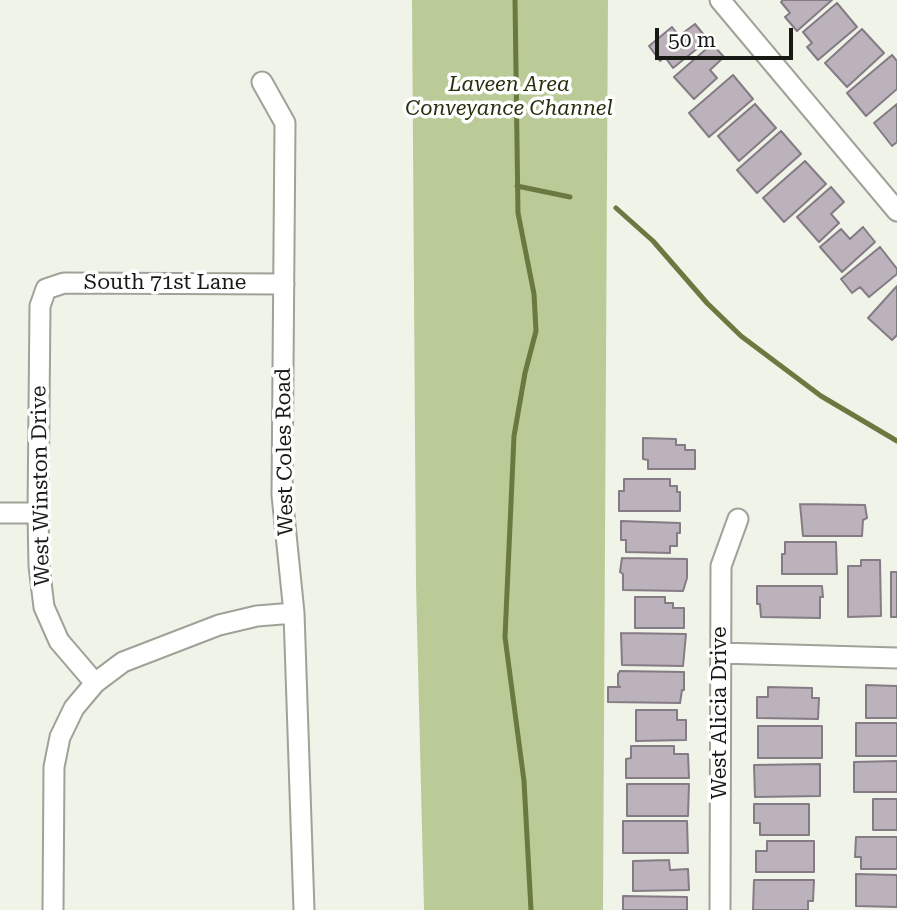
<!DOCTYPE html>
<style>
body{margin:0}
#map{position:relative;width:897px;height:910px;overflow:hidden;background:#f0f4e8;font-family:"Roboto Serif",serif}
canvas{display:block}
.scale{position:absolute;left:655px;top:28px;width:138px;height:32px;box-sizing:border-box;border:4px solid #171915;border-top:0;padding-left:9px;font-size:21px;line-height:24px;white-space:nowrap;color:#171915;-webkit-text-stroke:5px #fff;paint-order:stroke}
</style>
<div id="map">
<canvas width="897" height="910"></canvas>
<div class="scale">50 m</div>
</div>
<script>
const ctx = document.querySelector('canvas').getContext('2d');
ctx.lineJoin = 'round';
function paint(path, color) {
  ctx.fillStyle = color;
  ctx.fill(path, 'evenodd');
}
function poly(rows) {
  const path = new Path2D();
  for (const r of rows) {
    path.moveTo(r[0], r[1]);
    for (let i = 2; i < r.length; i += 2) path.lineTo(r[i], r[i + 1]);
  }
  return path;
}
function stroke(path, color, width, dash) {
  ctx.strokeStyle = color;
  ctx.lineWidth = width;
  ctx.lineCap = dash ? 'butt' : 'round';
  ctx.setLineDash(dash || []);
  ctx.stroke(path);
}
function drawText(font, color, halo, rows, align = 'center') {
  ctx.font = font + ' "Roboto Serif",serif';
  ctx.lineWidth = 7;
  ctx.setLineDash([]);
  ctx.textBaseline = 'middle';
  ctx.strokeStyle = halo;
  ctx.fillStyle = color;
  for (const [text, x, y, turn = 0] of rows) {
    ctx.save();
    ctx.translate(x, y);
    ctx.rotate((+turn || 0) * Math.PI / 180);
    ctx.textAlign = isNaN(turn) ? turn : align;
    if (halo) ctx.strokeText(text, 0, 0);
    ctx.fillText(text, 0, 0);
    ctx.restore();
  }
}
paint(poly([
 [412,0,608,0,603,910,424,910,416,585]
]), '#bbcb98');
stroke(poly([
 [515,0,518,213,534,294,536,331,525,373,514,436,505,637,524,781,531,910],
 [517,186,570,197],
 [616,208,653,241,707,303,741,336,821,396,897,441]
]), '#697940', 5);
const building = poly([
 [783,0,832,0,797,31,785,17,790,13,781,2,783,0],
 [837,3,857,27,818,60,807,47,812,43,803,32,837,3],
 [695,24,708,40,673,68,665,57,660,61,649,46,672,27,679,36,695,24],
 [862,29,884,53,847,87,825,63,862,29],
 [712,44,724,57,710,70,717,78,694,99,674,77,712,44],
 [892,55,897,61,897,89,866,116,847,93,892,55],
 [733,75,753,99,709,137,689,113,733,75],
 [755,104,776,128,739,161,718,136,755,104],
 [897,104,897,142,892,146,874,123,897,104],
 [781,131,801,154,757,193,737,170,781,131],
 [805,161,826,184,784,222,763,198,805,161],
 [831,187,844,202,831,214,839,223,819,242,797,217,831,187],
 [863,227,875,242,842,272,820,247,841,229,850,239,863,227],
 [880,247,897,269,897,274,869,297,860,287,852,293,841,279,880,247],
 [897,286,897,335,892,340,868,318,897,286],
 [643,438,676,439,676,445,685,445,685,450,695,450,695,469,648,469,648,460,643,459,643,438],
 [624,479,670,479,670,486,677,486,677,492,680,492,680,511,619,511,619,491,624,491,624,479],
 [800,504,865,505,867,518,863,520,862,536,803,536,800,504],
 [621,521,680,523,680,533,677,533,677,546,670,546,670,553,626,552,626,540,621,540,621,521],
 [785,542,836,542,837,574,782,574,782,554,785,554,785,542],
 [622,558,687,559,687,578,683,591,623,590,623,574,620,572,622,558],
 [861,560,880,560,881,616,848,617,848,566,861,566,861,560],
 [891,572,897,572,897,617,891,617,891,572],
 [757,586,822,586,823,597,820,597,820,618,761,617,760,604,757,604,757,586],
 [635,597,665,597,665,603,673,603,673,608,684,608,684,628,635,628,635,597],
 [621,633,686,634,683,666,622,665,621,633],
 [620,671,684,672,684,690,682,690,680,703,608,702,608,687,620,687,618,685,618,674,620,671],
 [866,685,897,686,897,718,866,718,866,685],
 [768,687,812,688,812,698,819,698,818,719,757,718,757,697,768,697,768,687],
 [636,710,677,710,677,720,686,720,686,740,636,741,636,710],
 [856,723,897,723,897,756,856,756,856,723],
 [758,726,822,726,822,758,758,758,758,726],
 [631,746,674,746,674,754,688,754,689,778,626,778,626,759,631,758,631,746],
 [897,761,897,792,854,792,854,762,897,761],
 [820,764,820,796,755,797,754,765,820,764],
 [627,784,689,784,688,816,627,816,627,784],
 [873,799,897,799,897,830,873,830,873,799],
 [754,804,809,804,809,835,760,835,760,823,754,823,754,804],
 [623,821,687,821,688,853,623,853,623,821],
 [856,837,897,837,897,869,861,869,861,857,855,857,856,837],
 [767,841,814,841,814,872,756,872,756,851,767,851,767,841],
 [669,860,670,870,688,869,689,890,633,891,633,861,669,860],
 [856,874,897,875,897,907,856,906,856,874],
 [754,880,814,880,813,901,808,901,808,910,753,910,754,880],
 [623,896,687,897,687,910,623,910,623,896]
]);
paint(building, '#bcb2bb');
stroke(building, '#847b84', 2);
const street = poly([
 [720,0,897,211],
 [262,82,285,123,282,495,294,613,304,910],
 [0,513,38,513],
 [720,653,897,658],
 [95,683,123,662,219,625,257,616,294,613],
 [53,910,54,767,60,737,74,708,95,683,59,641,44,607,39,566,38,513,40,306,46,289,64,283,284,284],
 [720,910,721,566,738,519]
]);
stroke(street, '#9ea297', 23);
stroke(street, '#fff', 19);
drawText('italic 21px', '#27300e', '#fff', [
 ["Laveen Area",509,85],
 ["Conveyance Channel",509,109]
]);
drawText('21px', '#171915', '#fff', [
 ["South 71st Lane",165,283],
 ["West Coles Road",285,452,-91],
 ["West Winston Drive",41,486,-91],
 ["West Alicia Drive",720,713,-90]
]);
</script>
